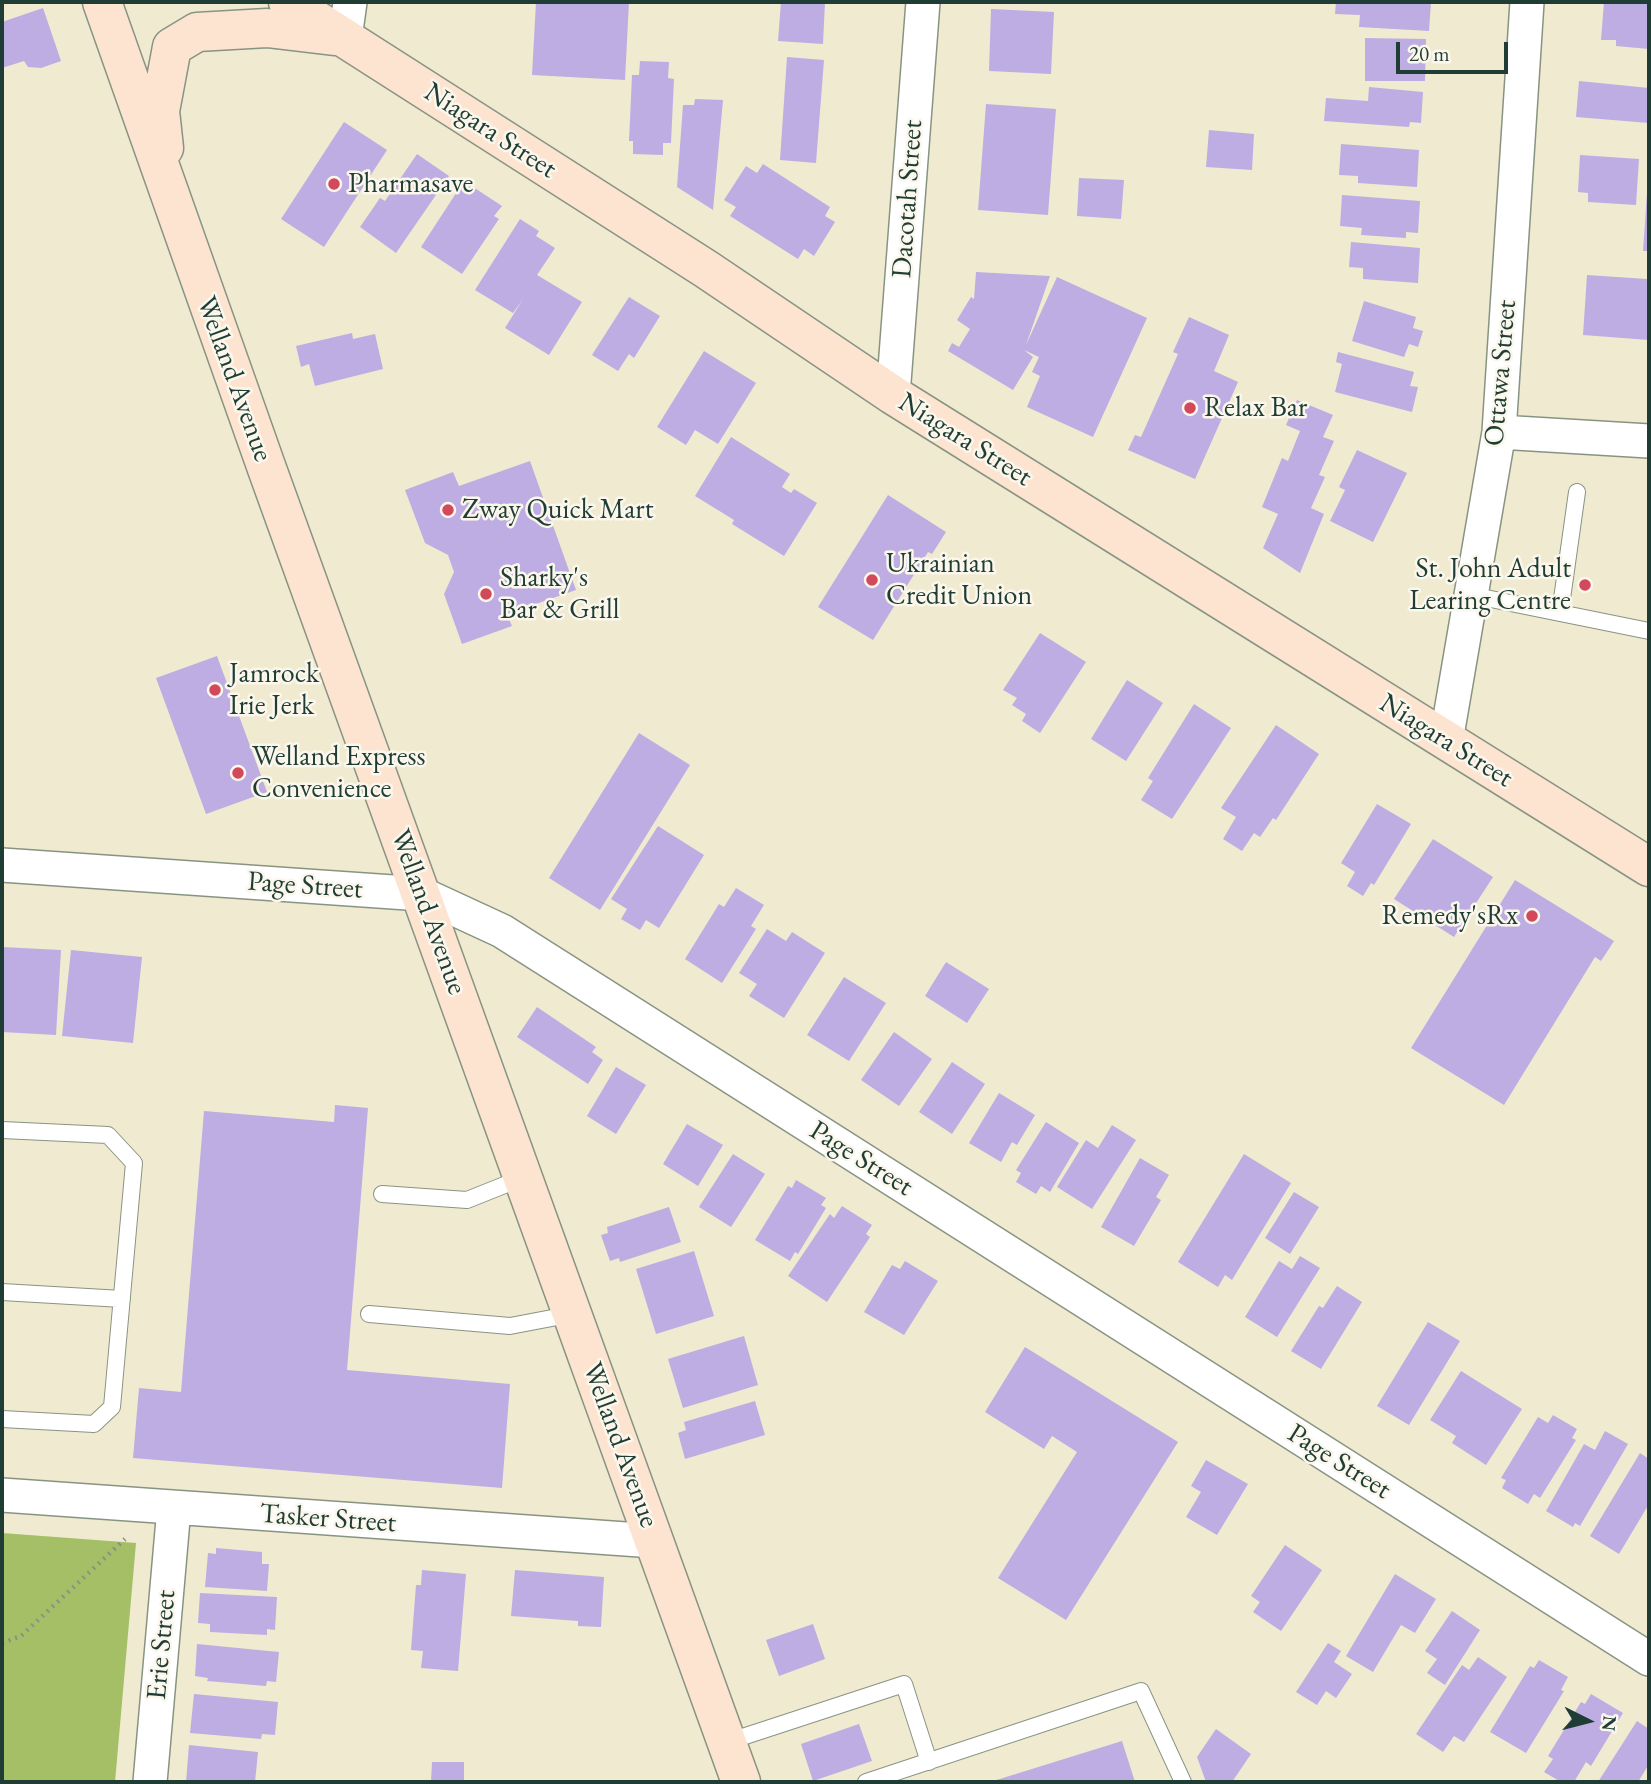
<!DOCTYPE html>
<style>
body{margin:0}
#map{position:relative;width:1651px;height:1784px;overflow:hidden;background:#f0ead1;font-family:"EB Garamond",serif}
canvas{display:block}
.frame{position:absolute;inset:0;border:4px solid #1f3d34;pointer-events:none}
.north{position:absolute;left:1553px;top:1686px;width:70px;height:70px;-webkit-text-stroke:5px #fbf7ec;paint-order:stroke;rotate:96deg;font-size:19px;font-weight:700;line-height:28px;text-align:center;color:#1f3d34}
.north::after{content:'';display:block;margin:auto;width:24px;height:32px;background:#1f3d34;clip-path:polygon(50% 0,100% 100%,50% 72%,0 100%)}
.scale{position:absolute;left:1396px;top:42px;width:112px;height:32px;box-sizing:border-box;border:4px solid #1f3d34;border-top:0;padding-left:9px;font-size:21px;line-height:24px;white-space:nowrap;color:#1f3d34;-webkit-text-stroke:5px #fbf7ec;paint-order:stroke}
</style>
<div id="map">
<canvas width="1651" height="1784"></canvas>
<div class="frame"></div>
<div class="north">N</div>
<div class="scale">20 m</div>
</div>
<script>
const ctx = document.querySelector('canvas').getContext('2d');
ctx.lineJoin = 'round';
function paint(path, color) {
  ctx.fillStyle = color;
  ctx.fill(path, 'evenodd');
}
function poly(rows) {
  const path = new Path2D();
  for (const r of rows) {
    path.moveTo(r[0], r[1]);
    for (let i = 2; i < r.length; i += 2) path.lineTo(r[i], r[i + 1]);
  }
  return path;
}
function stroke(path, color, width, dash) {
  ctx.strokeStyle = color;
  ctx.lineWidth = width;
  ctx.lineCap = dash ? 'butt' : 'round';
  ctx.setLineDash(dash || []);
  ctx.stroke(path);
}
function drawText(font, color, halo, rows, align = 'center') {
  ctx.font = font + ' "EB Garamond",serif';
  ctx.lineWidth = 5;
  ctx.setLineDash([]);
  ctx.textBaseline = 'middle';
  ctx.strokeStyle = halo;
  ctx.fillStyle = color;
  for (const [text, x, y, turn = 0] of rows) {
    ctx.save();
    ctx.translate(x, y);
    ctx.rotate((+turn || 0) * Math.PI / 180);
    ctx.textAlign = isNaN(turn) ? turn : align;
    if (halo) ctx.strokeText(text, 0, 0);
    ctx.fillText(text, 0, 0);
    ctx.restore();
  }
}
paint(poly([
 [2,1533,136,1543,115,1782,2,1782]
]), '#a4bf66');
paint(poly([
 [536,2,629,2,625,80,532,75],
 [781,2,825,2,823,44,778,41],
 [1336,2,1431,2,1429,31,1359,27,1360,15,1335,14],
 [1604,2,1649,2,1649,49,1616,46,1616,40,1601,40],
 [43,8,61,61,41,68,28,67,24,61,2,68,2,22],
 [991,9,1054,12,1051,74,989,71],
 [1365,38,1426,39,1425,81,1365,81],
 [787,57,824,60,816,163,780,160],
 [640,61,669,62,668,78,674,79,671,143,663,143,663,155,633,154,633,141,629,141,632,75,639,75],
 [1579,81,1649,88,1649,123,1576,117],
 [1369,87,1423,92,1421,123,1410,122,1409,127,1324,121,1326,98,1368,101],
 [695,99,723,100,713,210,677,187,683,105,694,105],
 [986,104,1056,109,1048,215,978,210],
 [344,122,387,150,324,247,281,219],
 [1209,130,1254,134,1252,170,1206,167],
 [1341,144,1419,150,1417,187,1358,183,1358,176,1339,175],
 [417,154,449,176,396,253,360,227,380,198,385,201],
 [1580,155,1639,159,1636,205,1588,202,1588,193,1578,192],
 [763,164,830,207,825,216,835,222,814,256,804,249,798,259,730,216,736,207,724,200,746,166,757,173],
 [1079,178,1124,180,1121,219,1077,216],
 [464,181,502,206,494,216,499,219,462,274,421,247],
 [1647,193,1649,193,1649,251,1643,251],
 [1342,195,1420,201,1418,233,1406,232,1406,238,1361,235,1362,228,1340,226],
 [520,219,539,231,536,236,555,248,537,275,582,302,549,355,505,328,523,299,513,313,475,290],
 [1351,242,1420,248,1418,283,1363,279,1363,268,1349,267],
 [976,272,1050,276,1026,345,1057,277,1147,318,1093,437,1027,407,1040,376,1032,372,1039,357,1024,350,1033,357,1013,390,948,351,952,343,959,347,970,329,957,320,971,297,974,299],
 [1647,273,1649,340,1583,335,1587,275,1647,279],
 [629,297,660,316,634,358,629,354,618,371,592,355],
 [1364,301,1416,317,1413,328,1423,331,1418,347,1409,344,1404,357,1352,341],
 [1189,317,1229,335,1214,371,1238,382,1195,479,1128,450,1135,435,1141,437,1178,354,1173,352],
 [352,333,353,339,375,334,383,369,315,386,309,364,301,367,296,346],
 [704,351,756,383,718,444,695,430,686,445,657,427],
 [1338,352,1414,372,1410,386,1418,387,1412,412,1335,392,1342,364,1336,362],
 [1297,400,1333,415,1323,437,1334,441,1319,475,1325,477,1311,508,1324,514,1300,573,1263,548,1278,514,1262,507,1282,458,1288,461,1300,431,1286,425],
 [731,437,790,474,782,487,791,493,794,489,817,503,784,556,732,524,734,520,695,496],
 [1357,450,1407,473,1373,542,1330,521,1345,490,1339,487],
 [530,461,576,590,507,614,512,626,462,644,444,594,454,572,448,555,425,543,405,490,453,472,459,486],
 [888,495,946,532,932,554,928,552,873,640,818,607],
 [1040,633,1086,662,1040,733,1022,721,1026,714,1012,705,1017,698,1003,690],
 [217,656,267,792,206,814,156,678],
 [1127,680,1163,703,1126,761,1091,739],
 [1194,704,1231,728,1172,819,1141,800,1153,781,1148,778],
 [1276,725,1319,754,1276,820,1273,818,1260,837,1254,833,1242,851,1223,839,1236,817,1221,808],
 [639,733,690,765,600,910,549,878],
 [1377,804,1411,824,1374,885,1371,883,1363,896,1347,886,1355,872,1341,863],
 [658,826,704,855,659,928,646,920,640,930,621,919,627,909,611,899],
 [1433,839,1493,877,1454,937,1394,899],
 [1515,880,1614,941,1601,961,1595,957,1504,1105,1411,1048],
 [736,888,764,905,751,926,756,929,722,983,685,959,719,904,724,907],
 [767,929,786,941,792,932,825,953,784,1018,749,996,757,984,739,973],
 [2,947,61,950,56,1035,2,1032],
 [71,950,142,957,133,1043,62,1036],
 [946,962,989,989,967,1023,925,996],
 [844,977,886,1003,849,1061,807,1035],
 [537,1007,596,1047,592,1052,603,1060,588,1084,517,1037],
 [894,1032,932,1059,899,1106,861,1080],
 [952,1062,985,1084,952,1134,919,1112],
 [616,1067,646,1085,616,1134,587,1116],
 [999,1093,1035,1115,1017,1145,1012,1142,1001,1162,969,1143],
 [335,1105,368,1108,347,1370,510,1384,502,1488,133,1458,139,1388,181,1392,204,1111,334,1122],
 [1046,1122,1079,1143,1050,1192,1041,1186,1036,1194,1016,1182,1021,1173,1016,1170],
 [687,1124,723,1145,698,1186,663,1164],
 [1112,1125,1136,1140,1092,1209,1057,1187,1086,1140,1098,1148],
 [733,1154,765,1174,731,1227,699,1207],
 [1244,1154,1291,1183,1232,1280,1225,1275,1218,1287,1178,1262],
 [1140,1158,1169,1175,1156,1197,1161,1200,1134,1246,1101,1227],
 [796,1180,826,1198,821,1205,826,1208,798,1254,795,1252,790,1261,755,1240,788,1186,792,1188],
 [1294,1192,1319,1207,1290,1254,1265,1238],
 [842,1206,872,1225,866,1234,870,1237,827,1302,788,1276,830,1214,834,1218],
 [669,1207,681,1242,620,1262,619,1258,610,1261,601,1235,608,1233,607,1227],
 [694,1251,714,1316,656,1334,636,1269],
 [1300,1256,1320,1268,1277,1337,1245,1317,1279,1261,1292,1269],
 [905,1261,938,1281,904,1335,864,1312,892,1265,900,1269],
 [1337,1286,1362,1302,1321,1369,1291,1351,1319,1306,1323,1308],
 [1428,1322,1460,1341,1409,1425,1377,1406],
 [744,1336,758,1385,683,1408,668,1359],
 [1025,1347,1178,1442,1066,1620,998,1578,1077,1452,1052,1436,1044,1449,985,1412],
 [1461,1371,1522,1409,1486,1465,1452,1443,1456,1436,1430,1420],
 [755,1401,765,1435,685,1459,678,1433,686,1430,684,1422],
 [1553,1415,1577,1429,1572,1438,1576,1440,1540,1498,1534,1494,1528,1504,1502,1488,1506,1480,1501,1478,1538,1417,1548,1423],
 [1605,1431,1628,1444,1580,1526,1575,1523,1573,1527,1546,1511,1584,1444,1595,1450],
 [1640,1453,1649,1459,1649,1504,1619,1554,1590,1536],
 [1206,1460,1248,1484,1217,1535,1186,1517,1201,1492,1191,1486],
 [1285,1545,1322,1570,1281,1631,1253,1612,1260,1602,1251,1596],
 [216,1548,262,1552,262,1564,269,1564,267,1591,205,1587,208,1553,216,1554],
 [422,1570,466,1574,458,1671,421,1668,423,1651,411,1650,416,1585,421,1585],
 [515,1570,604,1577,601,1627,578,1626,578,1621,511,1616],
 [1395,1574,1436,1599,1415,1633,1401,1625,1373,1672,1346,1656],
 [200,1593,277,1597,275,1630,267,1629,267,1635,210,1632,210,1624,198,1623],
 [1452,1611,1480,1630,1445,1685,1427,1673,1437,1659,1425,1651],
 [813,1624,825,1659,779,1676,766,1640],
 [1328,1643,1341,1651,1334,1662,1352,1674,1336,1698,1326,1691,1317,1705,1296,1692],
 [197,1644,279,1652,276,1682,267,1681,266,1686,207,1681,208,1678,195,1676],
 [1478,1657,1507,1677,1464,1742,1454,1736,1443,1752,1416,1734,1462,1665,1469,1670],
 [1539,1660,1568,1677,1561,1690,1564,1691,1526,1753,1490,1732,1530,1666,1534,1668],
 [194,1694,278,1702,275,1735,262,1734,261,1739,190,1733],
 [1591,1694,1623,1713,1591,1766,1586,1762,1574,1782,1561,1782,1544,1772,1553,1759,1548,1756,1581,1702,1585,1704],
 [1637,1721,1649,1729,1649,1764,1638,1782,1598,1782],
 [859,1724,872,1761,813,1781,801,1744],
 [1216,1729,1251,1754,1232,1782,1206,1782,1197,1757],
 [1122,1741,1135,1782,990,1782],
 [189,1745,258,1752,255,1782,186,1782],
 [432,1762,464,1762,464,1782,431,1782]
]), '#bdade2');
const lane = poly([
 [1471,595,1649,631],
 [1560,613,1577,492],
 [2,1130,108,1135,134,1163,112,1407,94,1424,2,1419],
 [382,1194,467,1200,522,1178],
 [2,1292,122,1299],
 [369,1314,510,1326,573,1314],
 [727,1742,904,1684,929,1762],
 [866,1782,1141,1691,1183,1782]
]);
const street = poly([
 [345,38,350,2],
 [893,395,923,2],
 [1499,432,1649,441],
 [1446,741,1499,432,1527,2],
 [2,865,422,894,502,931,1649,1659],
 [2,1495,654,1541],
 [150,1782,174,1508]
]);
const secondary = poly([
 [102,2,266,466,741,1782],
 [288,2,706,269,893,395,1649,867],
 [164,148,160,111,172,47,197,32,267,28,334,36]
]);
stroke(lane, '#889482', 18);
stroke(street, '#889482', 36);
stroke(secondary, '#889482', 41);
stroke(poly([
 [2,1643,21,1636,125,1539]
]), '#889482', 4.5, [2, 5]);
stroke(lane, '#fff', 16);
stroke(street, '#fff', 33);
stroke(secondary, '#fde4d1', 38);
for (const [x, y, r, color] of [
 [334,184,7,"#d1495b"],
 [1190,408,7,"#d1495b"],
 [448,510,7,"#d1495b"],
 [872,580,7,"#d1495b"],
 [1585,585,7,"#d1495b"],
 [486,594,7,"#d1495b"],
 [215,690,7,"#d1495b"],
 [238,773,7,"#d1495b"],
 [1532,916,7,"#d1495b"]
]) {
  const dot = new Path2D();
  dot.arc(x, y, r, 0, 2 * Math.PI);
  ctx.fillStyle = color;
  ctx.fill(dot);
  stroke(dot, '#fbf7ec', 2.5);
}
drawText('28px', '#1f3d34', '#fbf7ec', [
 ["Niagara Street",490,131,33],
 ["Dacotah Street",908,199,-86],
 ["Ottawa Street",1501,373,-85],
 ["Welland Avenue",234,379,70],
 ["Niagara Street",965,440,32],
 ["Niagara Street",1446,741,32],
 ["Page Street",305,886,4],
 ["Welland Avenue",428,912,70],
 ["Page Street",861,1159,32],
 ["Welland Avenue",620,1445,70],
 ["Page Street",1339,1462,32],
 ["Tasker Street",328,1519,4],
 ["Erie Street",162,1645,-85]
]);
drawText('28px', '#1f3d34', '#fbf7ec', [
 ["Pharmasave",348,184],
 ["Relax Bar",1204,408],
 ["Zway Quick Mart",462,510],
 ["Ukrainian",886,564],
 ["Credit Union",886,596],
 ["St. John Adult",1571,569,"right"],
 ["Learing Centre",1571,601,"right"],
 ["Sharky's",500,578],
 ["Bar & Grill",500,610],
 ["Jamrock",229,674],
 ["Irie Jerk",229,706],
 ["Welland Express",252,757],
 ["Convenience",252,789],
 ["Remedy'sRx",1518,916,"right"]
], 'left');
</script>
